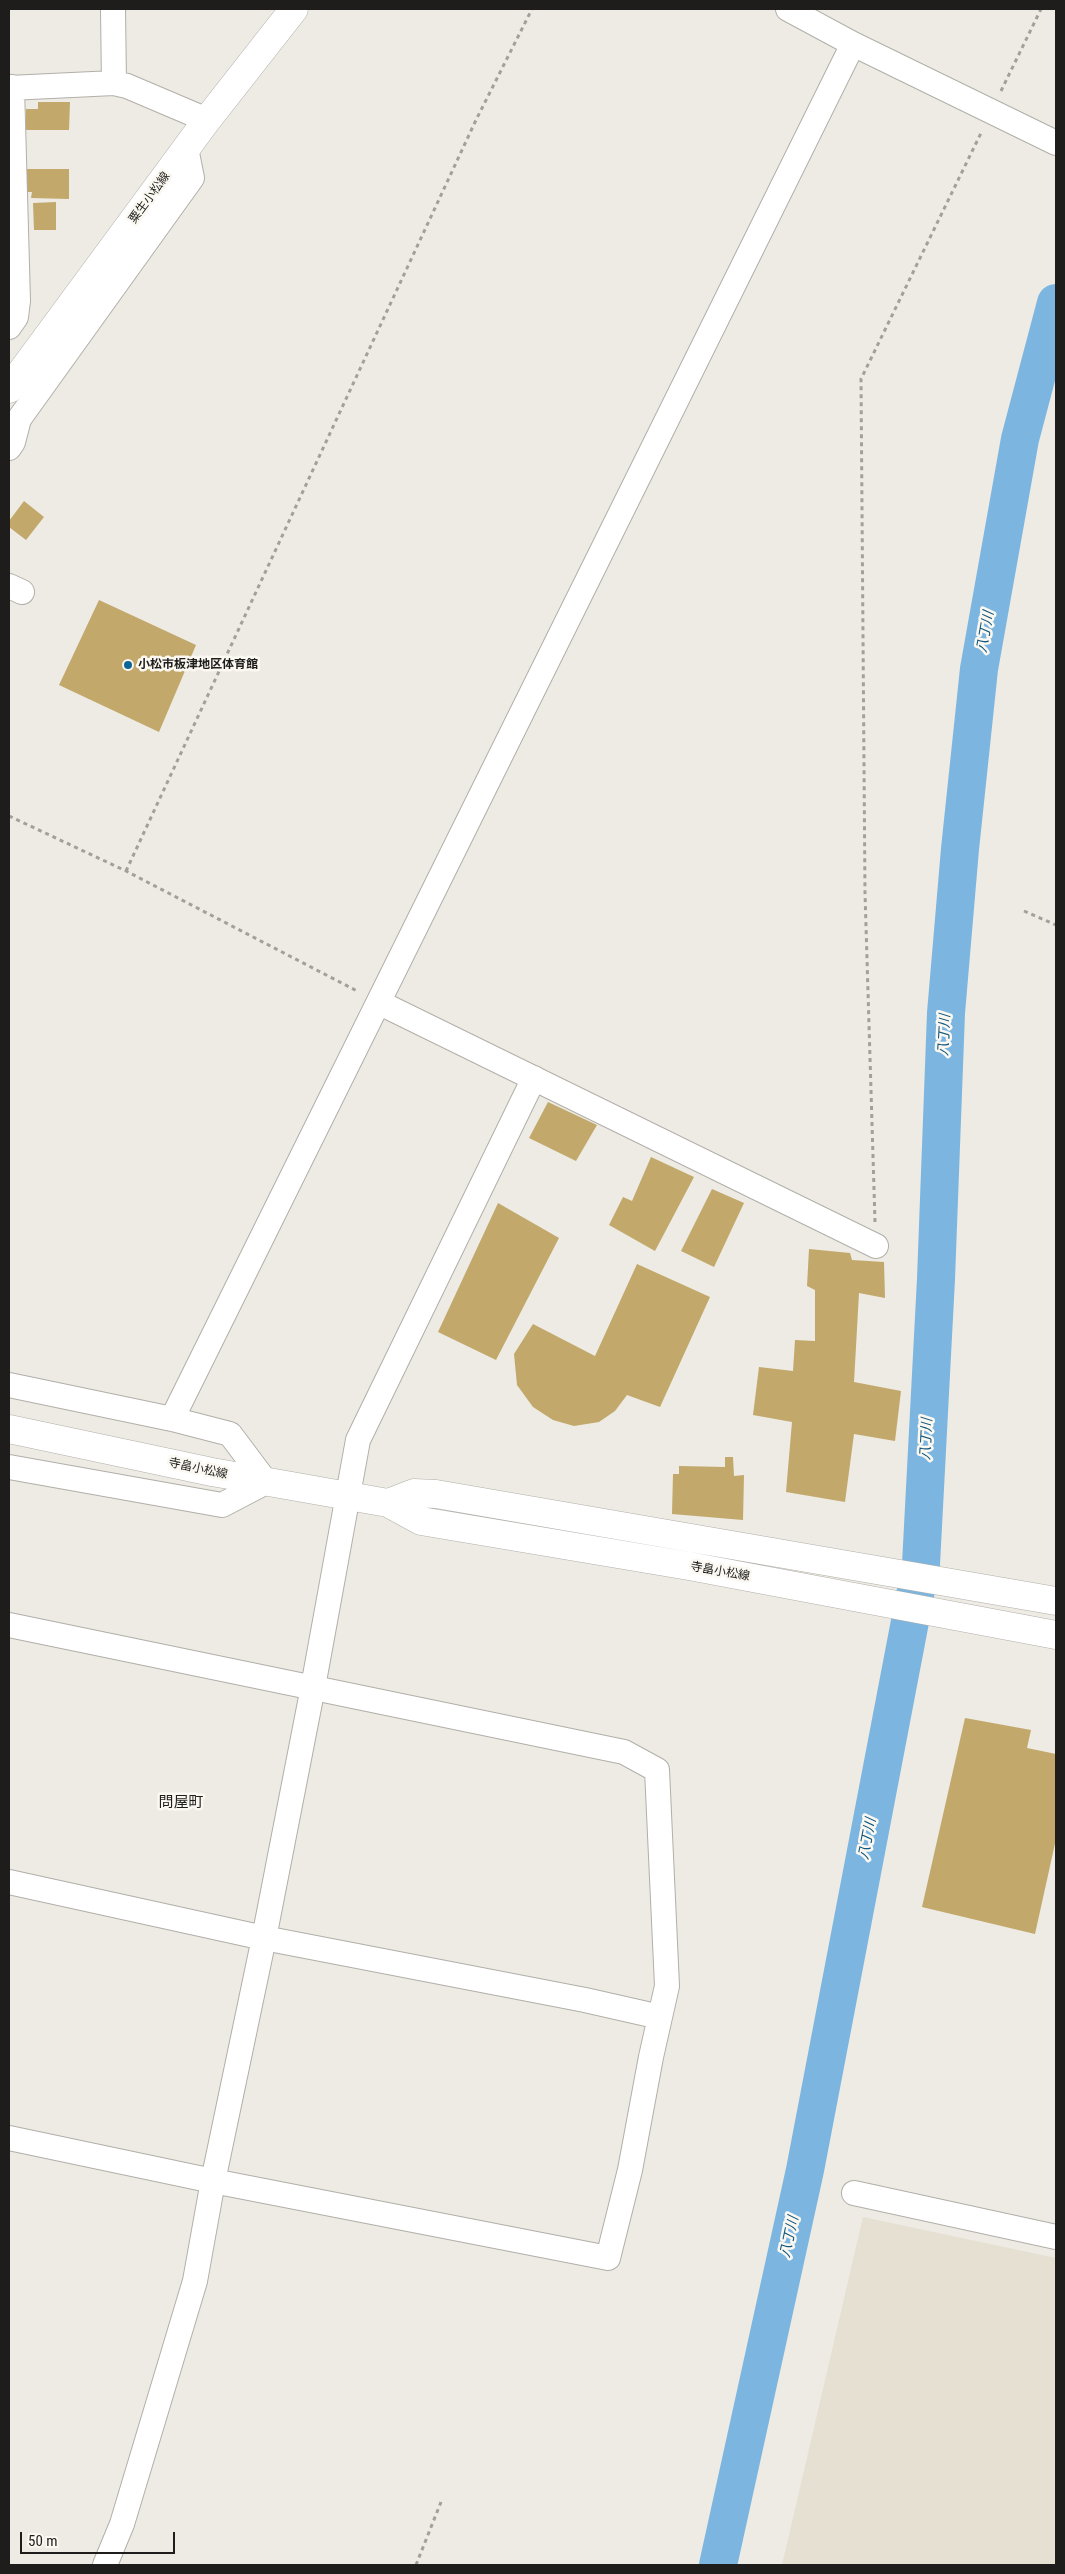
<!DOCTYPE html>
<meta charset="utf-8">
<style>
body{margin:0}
#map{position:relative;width:1065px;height:2574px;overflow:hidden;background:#edebe4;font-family:"Roboto Condensed",sans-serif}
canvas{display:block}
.frame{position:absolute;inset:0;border:10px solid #1e1d1b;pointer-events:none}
.scale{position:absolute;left:20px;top:2532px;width:155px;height:22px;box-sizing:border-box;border:2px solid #1e1d1b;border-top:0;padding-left:6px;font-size:15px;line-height:18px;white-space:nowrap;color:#1e1d1b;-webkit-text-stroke:4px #fbf8f1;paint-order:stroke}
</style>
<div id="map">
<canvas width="1065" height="2574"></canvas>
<div class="frame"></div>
<div class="scale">50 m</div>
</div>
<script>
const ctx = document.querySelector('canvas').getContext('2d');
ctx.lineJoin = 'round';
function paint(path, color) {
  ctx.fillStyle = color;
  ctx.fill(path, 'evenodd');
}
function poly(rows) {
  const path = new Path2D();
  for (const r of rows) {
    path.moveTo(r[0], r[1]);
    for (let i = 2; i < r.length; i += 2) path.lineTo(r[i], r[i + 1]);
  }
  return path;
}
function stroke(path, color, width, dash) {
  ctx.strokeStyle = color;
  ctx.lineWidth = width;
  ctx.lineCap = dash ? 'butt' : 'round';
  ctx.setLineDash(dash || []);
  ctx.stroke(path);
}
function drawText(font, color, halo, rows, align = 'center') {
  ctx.font = font + ' "Roboto Condensed","Noto Sans JP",sans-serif';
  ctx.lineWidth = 5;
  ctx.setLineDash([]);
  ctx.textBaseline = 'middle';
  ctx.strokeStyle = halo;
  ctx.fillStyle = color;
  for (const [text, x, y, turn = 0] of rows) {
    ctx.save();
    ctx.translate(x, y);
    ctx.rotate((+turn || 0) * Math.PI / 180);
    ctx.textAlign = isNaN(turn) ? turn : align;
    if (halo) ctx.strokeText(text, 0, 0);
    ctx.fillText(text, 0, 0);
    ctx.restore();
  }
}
paint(poly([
 [863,2217,1056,2258,1056,2565,782,2565]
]), '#e6e0d3');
stroke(poly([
 [718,2565,805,2170,921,1564,936,1279,946,1013,960,849,979,669,1020,439,1056,303]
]), '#7cb6e0', 38);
paint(poly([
 [38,102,70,102,69,130,26,130,26,109,38,109],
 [27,169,69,169,69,199,31,198,32,192,27,192],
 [56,202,56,230,34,230,33,203],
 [24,501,44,517,26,540,9,527,9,521],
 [99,600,196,645,159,732,59,685],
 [548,1102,597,1125,576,1161,529,1138],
 [651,1157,694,1177,655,1251,609,1225,623,1197,632,1201],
 [712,1189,744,1203,714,1267,681,1251],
 [498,1203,559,1238,496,1360,438,1332],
 [809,1249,850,1253,852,1260,884,1262,885,1298,859,1293,854,1382,901,1391,895,1441,854,1434,845,1502,786,1492,792,1422,753,1415,759,1367,793,1371,795,1340,815,1341,815,1290,807,1286],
 [637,1264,710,1297,660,1407,627,1395,615,1411,599,1422,574,1426,553,1420,533,1407,517,1385,514,1354,533,1324,595,1356],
 [725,1457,733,1457,734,1476,744,1475,743,1520,672,1514,673,1474,679,1474,679,1466,725,1467],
 [965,1718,1031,1730,1027,1748,1056,1754,1056,1839,1035,1934,922,1907]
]), '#c2a86a');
const minor = poly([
 [113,9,114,83],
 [788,9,853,44,1056,143],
 [9,88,114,83,127,86,207,120],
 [9,327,16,317,18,301,12,87],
 [9,448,13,442,19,419,192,178,186,148],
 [9,586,22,592],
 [380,1003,876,1246],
 [9,1385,172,1419,230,1434,266,1482,222,1505,9,1467],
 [172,1419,853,44],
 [9,1625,624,1752,657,1770,667,1986,651,2057,630,2170,608,2258,213,2181,9,2138],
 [9,1882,264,1938,585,2000,660,2017],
 [854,2193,1056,2237],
 [105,2565,122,2524,195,2281,213,2181,264,1938,313,1687,358,1440,534,1078]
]);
const secondary = poly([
 [9,389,207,120,294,9]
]);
const primary = poly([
 [9,1429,212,1472,388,1503,421,1521,689,1566,1056,1635],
 [388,1503,414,1493,436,1494,1056,1601]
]);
stroke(minor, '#b2afa9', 26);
stroke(secondary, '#b2afa9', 29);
stroke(primary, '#b2afa9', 29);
stroke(poly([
 [1001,91,1041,9],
 [9,816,126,871,359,992],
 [126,871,476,120,532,9],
 [1024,911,1056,925],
 [875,1222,865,893,861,379,982,131],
 [416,2565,441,2502]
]), '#a2a09b', 3, [4, 4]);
stroke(minor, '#fff', 24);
stroke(secondary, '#fff', 28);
stroke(primary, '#fff', 28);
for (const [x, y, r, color] of [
 [128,665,5,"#0c6595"]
]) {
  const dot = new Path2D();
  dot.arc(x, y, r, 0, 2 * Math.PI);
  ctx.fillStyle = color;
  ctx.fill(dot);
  stroke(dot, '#fbf8f1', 2);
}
drawText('12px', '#1e1d1b', '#fbf8f1', [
 ["粟生小松線",150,198,-54],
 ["寺畠小松線",198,1469,12],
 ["寺畠小松線",720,1572,10]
]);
drawText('bold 12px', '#1e1d1b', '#fbf8f1', [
 ["小松市板津地区体育館",138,665]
], 'left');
drawText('italic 14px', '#12577f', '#fbf8f1', [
 ["八丁川",986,632,-80],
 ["八丁川",945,1035,-87],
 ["八丁川",927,1439,-87],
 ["八丁川",868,1839,-79],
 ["八丁川",790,2237,-78]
]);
drawText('15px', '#1e1d1b', '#fbf8f1', [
 ["問屋町",181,1803]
]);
</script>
